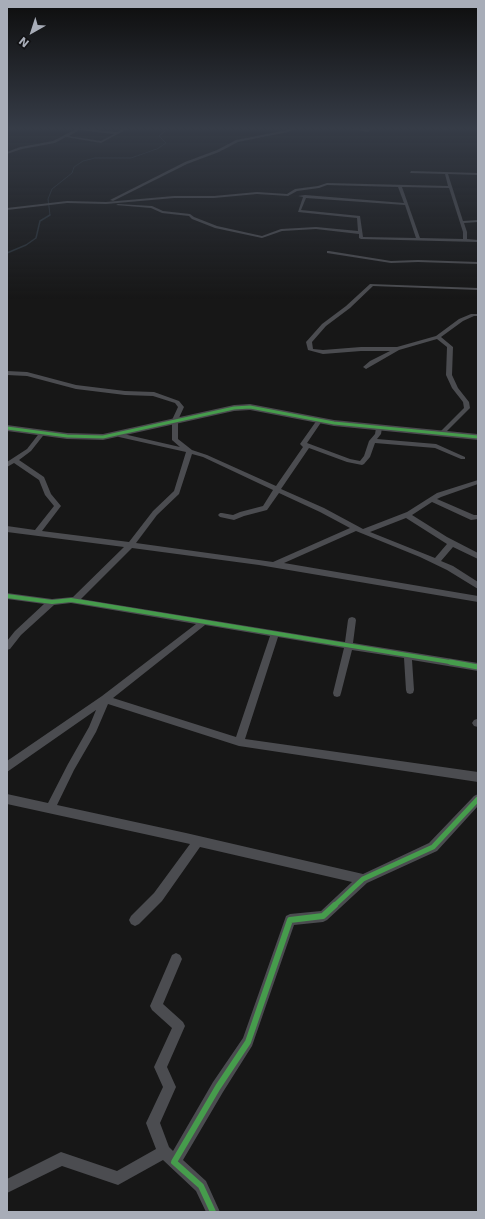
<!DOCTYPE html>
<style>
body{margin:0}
#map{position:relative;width:485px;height:1219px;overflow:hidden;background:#171717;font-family:"DejaVu Sans",sans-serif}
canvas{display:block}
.frame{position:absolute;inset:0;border:8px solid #a8adb8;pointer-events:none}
.north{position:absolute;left:12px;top:12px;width:40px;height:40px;-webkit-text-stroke:3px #111113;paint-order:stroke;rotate:219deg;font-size:11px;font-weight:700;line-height:16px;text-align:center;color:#a8adb8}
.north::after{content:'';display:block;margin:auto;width:14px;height:18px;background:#a8adb8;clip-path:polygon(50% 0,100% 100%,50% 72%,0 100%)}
</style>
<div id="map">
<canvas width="485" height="1219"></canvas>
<div class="frame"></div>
<div class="north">N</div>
</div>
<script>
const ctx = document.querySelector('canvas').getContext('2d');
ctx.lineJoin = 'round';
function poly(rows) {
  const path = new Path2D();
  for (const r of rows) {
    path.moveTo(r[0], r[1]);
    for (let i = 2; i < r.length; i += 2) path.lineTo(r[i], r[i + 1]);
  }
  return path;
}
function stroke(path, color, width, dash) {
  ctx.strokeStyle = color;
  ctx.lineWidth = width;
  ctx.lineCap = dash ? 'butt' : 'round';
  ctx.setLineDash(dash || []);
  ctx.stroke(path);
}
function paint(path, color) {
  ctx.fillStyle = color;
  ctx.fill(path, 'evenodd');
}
stroke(poly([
 [48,216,50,215,48,199,52,189,72,173,74,167,83,161,95,158,131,158,157,149,166,143,159,136,169,128]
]), '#2a3239', 1);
stroke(poly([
 [7,253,26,245,36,238,40,221,50,215]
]), '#2a3239', 1.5);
paint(poly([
 [9,128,14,128,7,131,7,129,9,128],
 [51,128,57,128,55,129,51,128],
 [78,128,117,132,125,128,129,128,101,143,66,137,55,143,22,149,7,154,7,152,20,147,53,141,78,128],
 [79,130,114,134,101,141,69,136,79,130],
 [292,128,296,128,288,132,238,142,219,152,187,164,113,201,110,200,185,162,217,150,236,140,287,130,292,128],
 [345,128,367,130,370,128,374,128,368,132,345,128],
 [445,128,449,128,449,129,446,130,445,128],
 [411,171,478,173,478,175,448,174,463,221,478,220,478,222,464,223,467,232,467,239,478,240,478,242,361,239,359,238,359,234,316,229,282,231,262,238,215,228,192,219,189,216,162,213,151,208,116,205,118,204,152,206,163,211,190,214,194,217,217,226,262,236,281,229,316,227,358,231,357,218,298,212,303,197,298,196,305,195,404,203,398,187,327,185,319,188,297,191,288,196,257,194,214,198,174,198,106,204,67,203,7,210,7,208,67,201,106,202,174,196,214,196,257,192,287,194,295,189,318,186,327,183,448,186,445,174,410,173,411,171],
 [402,187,449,188,463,232,463,239,420,238,402,187],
 [306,198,405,205,416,238,363,237,360,216,301,210,306,198],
 [329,251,391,261,418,260,478,262,478,264,418,262,391,263,327,253,327,251,329,251],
 [370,284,478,288,478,290,373,286,350,308,326,326,312,342,313,349,323,350,361,347,397,347,436,336,459,319,471,314,478,314,478,316,474,316,463,321,441,337,453,347,452,375,458,388,469,402,470,408,443,435,439,435,438,434,464,408,463,402,452,388,446,375,447,347,437,339,399,350,366,369,363,367,370,361,390,351,361,351,323,354,308,350,306,342,322,324,346,306,370,284],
 [7,371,27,372,76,385,125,391,154,392,179,401,184,407,178,420,178,439,192,450,207,455,276,486,303,447,300,444,317,420,319,419,322,421,307,443,350,459,360,461,364,456,369,441,375,434,376,428,379,426,382,428,381,434,377,439,436,444,465,457,465,459,461,459,435,448,375,443,370,457,364,464,362,465,347,462,309,448,281,489,324,508,363,529,407,512,437,493,478,480,478,484,441,497,437,499,474,515,478,515,478,519,471,520,432,502,412,515,447,537,478,553,478,559,453,547,441,561,453,566,478,582,478,589,447,570,420,557,356,531,284,563,478,596,478,602,259,565,132,548,81,599,345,642,348,620,349,618,352,617,355,618,356,620,353,643,478,663,478,671,412,660,414,690,413,693,410,694,407,693,406,690,404,658,352,650,341,693,340,696,337,697,334,696,333,693,344,648,278,637,245,739,478,772,478,782,239,746,108,704,96,732,74,770,57,805,186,833,363,874,429,843,474,796,478,794,478,806,437,851,367,883,327,920,323,922,294,925,252,1046,223,1092,183,1160,206,1181,220,1212,206,1212,196,1191,163,1160,118,1185,62,1166,7,1193,7,1179,61,1152,117,1171,156,1149,146,1123,163,1087,154,1067,172,1028,152,1010,150,1006,172,955,176,953,180,955,182,959,163,1004,183,1022,185,1026,167,1067,176,1087,160,1123,169,1147,173,1151,213,1082,243,1038,286,916,290,914,321,911,352,882,200,847,162,901,139,924,135,926,131,924,129,920,131,916,154,893,190,844,7,804,7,794,48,803,68,764,89,727,96,710,7,772,7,761,102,696,196,624,71,603,54,605,21,635,10,649,7,650,7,641,15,631,44,604,7,599,7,593,52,599,73,597,124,547,7,532,7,526,35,530,54,506,45,495,39,480,14,463,7,467,7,462,27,449,41,431,45,431,46,432,31,451,19,460,44,477,51,494,61,506,42,531,129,542,153,511,174,491,186,452,119,437,116,435,119,433,180,447,172,440,172,420,178,407,175,403,153,396,125,395,76,389,27,376,7,375,7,371],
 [192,454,203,457,273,490,263,506,240,512,233,515,222,513,220,513,218,515,220,517,234,520,244,516,267,510,279,493,320,512,350,528,273,562,136,543,157,515,179,494,192,454],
 [406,518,447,544,435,558,370,532,406,518],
 [205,625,270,636,236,737,113,698,205,625],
 [477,719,478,719,478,727,474,726,472,723,474,720,477,719]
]), '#4b4c50');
paint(poly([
 [250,404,334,420,478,434,478,440,334,426,250,410,234,411,103,440,67,439,7,431,7,425,67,433,103,434,234,405,250,404]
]), '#4a4a4e');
stroke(poly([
 [7,428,67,436,103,437,234,408,250,407,334,423,478,437]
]), '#469c4c', 3);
stroke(poly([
 [7,596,52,602,71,600,456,663]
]), '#469c4c', 4);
stroke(poly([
 [450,662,478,667],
 [334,906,363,879,433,847,478,799]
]), '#469c4c', 5);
stroke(poly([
 [213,1212,201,1186,174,1162,218,1087,248,1042,290,920,323,916,335,905]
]), '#469c4c', 6);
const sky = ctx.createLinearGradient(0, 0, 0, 299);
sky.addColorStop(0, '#0d0d0d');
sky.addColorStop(0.43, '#363c47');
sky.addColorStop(1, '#363c4700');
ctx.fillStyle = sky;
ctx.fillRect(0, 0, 485, 299);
</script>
